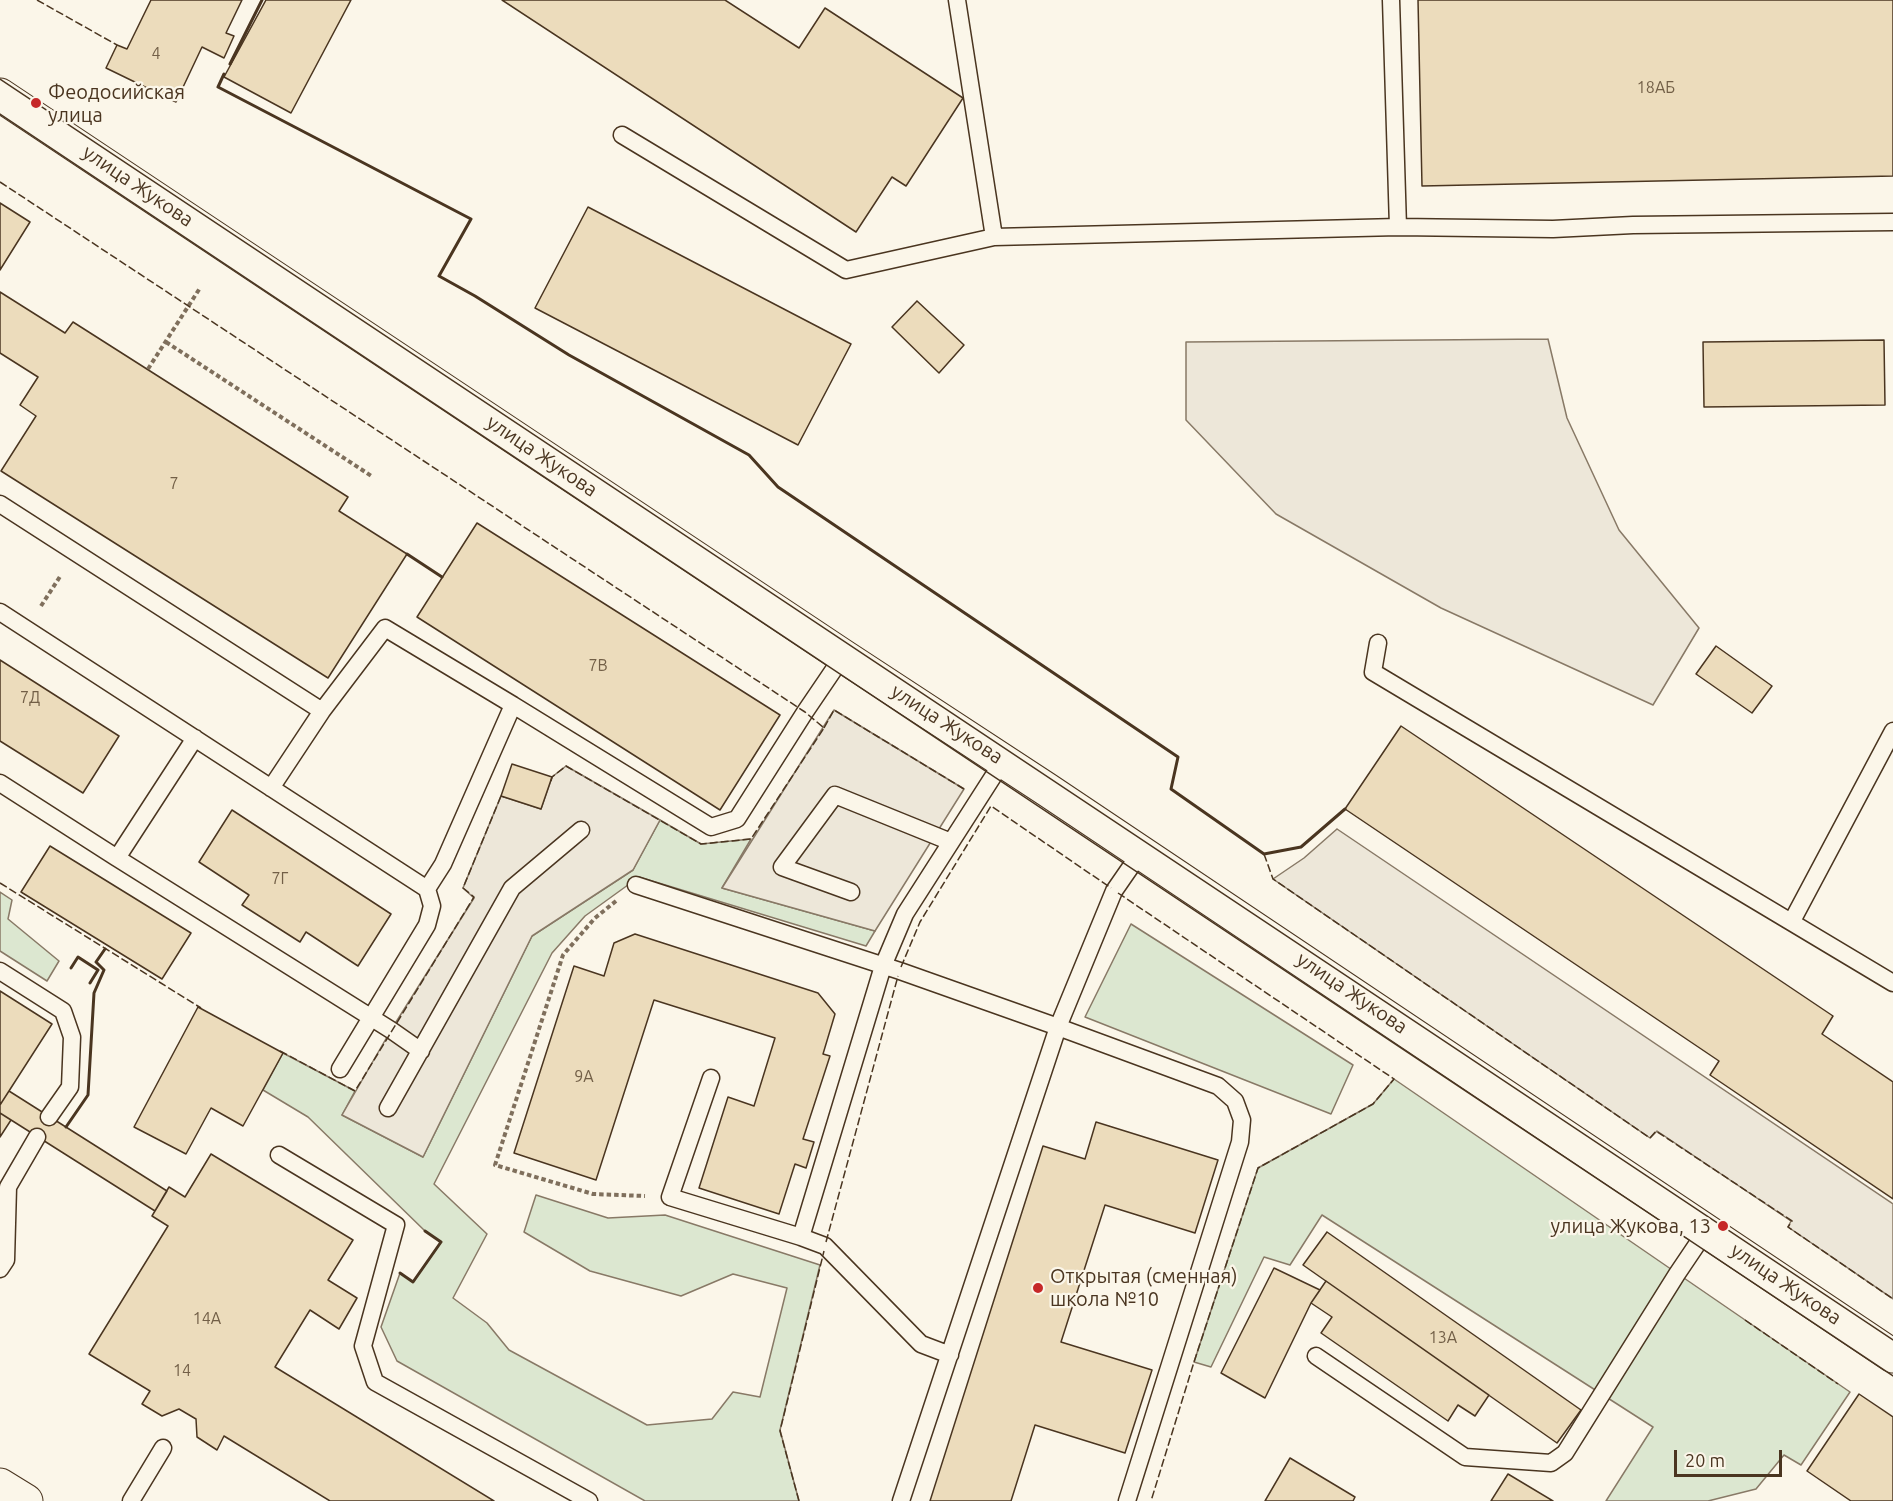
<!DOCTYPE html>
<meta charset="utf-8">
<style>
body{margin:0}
#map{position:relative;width:1893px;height:1501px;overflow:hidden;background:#fbf6e9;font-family:Ubuntu,sans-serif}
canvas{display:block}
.scale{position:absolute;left:1674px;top:1450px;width:108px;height:27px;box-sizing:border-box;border:3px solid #4a3520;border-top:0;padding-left:8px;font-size:18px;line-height:21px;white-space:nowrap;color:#4a3520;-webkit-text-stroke:4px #fbf6e9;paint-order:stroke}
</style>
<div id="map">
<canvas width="1893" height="1501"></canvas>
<div class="scale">20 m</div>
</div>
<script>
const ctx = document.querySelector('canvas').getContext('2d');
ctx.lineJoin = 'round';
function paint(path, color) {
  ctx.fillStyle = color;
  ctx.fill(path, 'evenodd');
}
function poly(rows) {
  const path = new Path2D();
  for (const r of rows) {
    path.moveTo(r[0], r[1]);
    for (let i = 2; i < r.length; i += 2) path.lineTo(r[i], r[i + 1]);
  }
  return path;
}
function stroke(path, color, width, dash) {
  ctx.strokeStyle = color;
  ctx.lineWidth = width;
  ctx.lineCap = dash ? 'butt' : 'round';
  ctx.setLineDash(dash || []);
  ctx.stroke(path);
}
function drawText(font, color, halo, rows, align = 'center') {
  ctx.font = font + ' Ubuntu,sans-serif';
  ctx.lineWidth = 4.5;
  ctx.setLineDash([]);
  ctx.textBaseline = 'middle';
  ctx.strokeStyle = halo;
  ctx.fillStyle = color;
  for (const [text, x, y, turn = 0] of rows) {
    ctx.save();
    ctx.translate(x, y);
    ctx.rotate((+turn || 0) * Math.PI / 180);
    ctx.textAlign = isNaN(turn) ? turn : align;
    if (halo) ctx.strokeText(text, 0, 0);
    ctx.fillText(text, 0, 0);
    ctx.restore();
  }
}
const green = poly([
 [660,820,701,844,751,839,722,888,875,931,866,946,639,877,585,916,552,953,434,1184,487,1234,453,1298,487,1323,509,1350,647,1425,712,1419,733,1392,760,1397,787,1288,733,1274,681,1296,590,1271,524,1232,536,1195,608,1218,665,1215,820,1265,780,1430,799,1501,645,1501,397,1361,381,1327,400,1273,413,1282,441,1242,425,1231,308,1117,263,1090,283,1053,355,1091,342,1115,423,1157,532,936,633,870,660,820],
 [0,892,12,900,8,919,59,961,47,981,0,951,0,892],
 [1131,924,1353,1065,1331,1114,1085,1017,1131,924],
 [1394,1079,1850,1392,1801,1465,1784,1455,1756,1489,1708,1501,1606,1501,1653,1427,1322,1215,1290,1265,1264,1257,1211,1367,1194,1362,1258,1168,1373,1104,1394,1079]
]);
paint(green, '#dce7d0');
stroke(green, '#887966', 1.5);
const parking = poly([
 [1548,339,1567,418,1619,530,1699,628,1653,705,1441,608,1276,514,1186,420,1186,342,1548,339],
 [834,710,964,789,875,931,722,888,834,710],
 [566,766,660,820,633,870,532,936,423,1157,342,1115,391,1030,474,898,463,888,501,796,541,809,552,777,566,766],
 [1337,829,1893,1204,1893,1299,1788,1227,1791,1221,1657,1131,1650,1138,1273,879,1304,858,1337,829]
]);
paint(parking, '#ede7d9');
stroke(parking, '#887966', 1.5);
const building = poly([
 [151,0,242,0,226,33,234,36,224,58,202,47,176,102,106,68,117,45,127,49,151,0],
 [266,0,351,0,291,113,224,77,266,0],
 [502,0,725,0,799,48,825,8,963,98,906,186,892,177,856,232,502,0],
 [1418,0,1893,0,1893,176,1422,186,1418,0],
 [0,203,30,222,0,270,0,203],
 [588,207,851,344,798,445,535,308,588,207],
 [0,292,65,333,73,322,348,497,339,511,407,554,328,678,1,471,36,416,20,405,38,377,0,353,0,292],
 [917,301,964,345,939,373,892,327,917,301],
 [1884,340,1885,405,1704,407,1703,342,1884,340],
 [477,523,780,715,720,810,417,617,477,523],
 [1716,646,1772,686,1752,713,1696,674,1716,646],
 [0,660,119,736,83,793,0,741,0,660],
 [1401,726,1833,1016,1822,1034,1893,1082,1893,1199,1710,1075,1719,1061,1345,809,1401,726],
 [512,764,552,777,541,809,501,796,512,764],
 [232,810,391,914,358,966,306,932,300,942,242,905,249,895,199,862,232,810],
 [50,846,191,933,162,979,21,892,50,846],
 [635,934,818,993,835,1014,823,1054,830,1056,803,1139,814,1142,806,1168,795,1164,779,1214,699,1188,728,1097,754,1106,775,1038,654,1000,596,1180,514,1153,574,966,604,976,614,943,635,934],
 [0,991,52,1024,0,1105,0,991],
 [198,1007,283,1053,243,1126,211,1108,186,1154,134,1127,198,1007],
 [9,1091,167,1191,155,1211,0,1113,0,1105,9,1091],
 [0,1113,11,1120,0,1137,0,1113],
 [1096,1122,1218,1160,1195,1233,1105,1205,1061,1342,1152,1370,1125,1453,1035,1425,1011,1501,930,1501,1043,1146,1085,1159,1096,1122],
 [211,1154,353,1240,328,1280,357,1298,339,1329,310,1310,275,1367,494,1501,330,1501,224,1436,217,1450,197,1437,196,1419,179,1409,162,1416,142,1404,150,1391,89,1354,168,1226,152,1216,169,1187,185,1197,211,1154],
 [1327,1232,1581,1410,1557,1443,1303,1265,1327,1232],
 [1274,1268,1320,1290,1311,1303,1265,1398,1221,1373,1274,1268],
 [1326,1281,1489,1395,1475,1416,1458,1405,1448,1421,1321,1333,1332,1317,1311,1303,1326,1281],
 [1859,1394,1893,1417,1893,1501,1851,1501,1807,1471,1859,1394],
 [1290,1458,1355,1497,1353,1501,1265,1501,1290,1458],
 [1508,1474,1553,1501,1491,1501,1508,1474]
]);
paint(building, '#ecdcbc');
stroke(building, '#4a3520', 1.5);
const service = poly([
 [957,0,994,237],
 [1391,0,1398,227],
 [622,135,846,270,994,237,1398,227,1553,229,1633,225,1893,222],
 [0,504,322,711,271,788],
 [0,612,427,889,432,906,427,925,340,1069],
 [1378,643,1373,672,1893,983],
 [513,705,711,827,737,819,805,712,843,656],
 [322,711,385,628,513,705,443,864,427,889],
 [0,783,117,858,195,738],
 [117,858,391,1030,421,1051],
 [636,885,900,971,1058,1027,1218,1086,1235,1101,1242,1120,1240,1142,1127,1501],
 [851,892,782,867,835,795,951,842],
 [1792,921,1893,731],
 [0,971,63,1011,72,1037,70,1087,49,1117],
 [711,1078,670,1197,801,1237,883,966,905,914,1003,761],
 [388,1108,512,888,581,830],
 [279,1155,396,1225,363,1346,375,1382,589,1501],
 [801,1237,825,1246,921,1344,950,1355],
 [0,1269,6,1260,8,1187,37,1137],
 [1316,1356,1465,1457,1551,1463,1565,1453,1677,1274,1706,1231],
 [131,1501,163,1448],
 [901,1501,1058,1027,1114,891,1141,852]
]);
const tertiary = poly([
 [0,95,843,656,1046,789,1893,1356]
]);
const secondary = poly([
 [0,1485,26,1501]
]);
stroke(service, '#4a3520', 19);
stroke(tertiary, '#4a3520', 35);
stroke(secondary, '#4a3520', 35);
stroke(poly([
 [166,342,373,477],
 [148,369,200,288],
 [41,606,61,575],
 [616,901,595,918,563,955,495,1165,593,1194,645,1196]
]), '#7f6f5c', 4, [4.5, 3]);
stroke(service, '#fbf6e9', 16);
stroke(tertiary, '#fbf6e9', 33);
stroke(secondary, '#fbf6e9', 33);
stroke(poly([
 [0,79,1893,1340],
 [0,114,1893,1376]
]), '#4a3520', 1.5);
stroke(poly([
 [37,0,117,45],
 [0,182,805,712,824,728,751,839,701,844,566,766,552,777,551,781],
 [824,728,834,710,964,789],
 [1264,854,1273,879,1650,1138,1656,1131,1792,1221,1788,1227,1893,1299],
 [0,883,201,1008],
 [1118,893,1394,1079,1373,1104,1258,1168,1194,1362,1151,1501],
 [901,967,920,922,991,806,1111,888],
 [280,1051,355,1091,474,897,463,888,501,796,504,797],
 [826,1242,898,976],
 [1745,1320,1838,1384],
 [799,1501,780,1431,824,1251]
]), '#4a3520', 1.5, [8, 3]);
stroke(poly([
 [230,64,262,0],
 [224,74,218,87,471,219,439,276,475,296,569,355,749,455,778,487,1178,757,1171,789,1264,854,1301,847,1345,809],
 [407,554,442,577],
 [71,968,78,957,98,970,90,983],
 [66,1127,88,1095,94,993,104,970,96,962,105,949],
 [400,1273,413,1282,441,1242,425,1231]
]), '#4a3520', 3);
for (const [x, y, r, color] of [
 [36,103,6,"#c62828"],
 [1723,1226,6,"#c62828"],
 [1038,1288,6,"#c62828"]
]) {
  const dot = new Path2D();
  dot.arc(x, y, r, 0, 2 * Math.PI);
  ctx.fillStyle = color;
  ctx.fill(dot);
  stroke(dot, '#fbf6e9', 2);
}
drawText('16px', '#725f47', null, [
 ["4",156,54],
 ["18АБ",1656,88],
 ["7",174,484],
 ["7В",598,666],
 ["7Д",30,698],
 ["7Г",280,879],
 ["9А",584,1077],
 ["14А",207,1319],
 ["13А",1443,1338],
 ["14",182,1371]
]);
drawText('20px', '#4a3520', '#fbf6e9', [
 ["Феодосийская",48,92],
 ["улица",48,115],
 ["улица Жукова, 13",1711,1226,"right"],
 ["Открытая (сменная)",1050,1276],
 ["школа №10",1050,1299]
], 'left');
drawText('20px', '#4a3520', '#fbf6e9', [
 ["улица Жукова",138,186,34],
 ["улица Жукова",542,456,34],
 ["улица Жукова",947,724,33],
 ["улица Жукова",1352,993,34],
 ["улица Жукова",1786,1284,34]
]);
</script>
